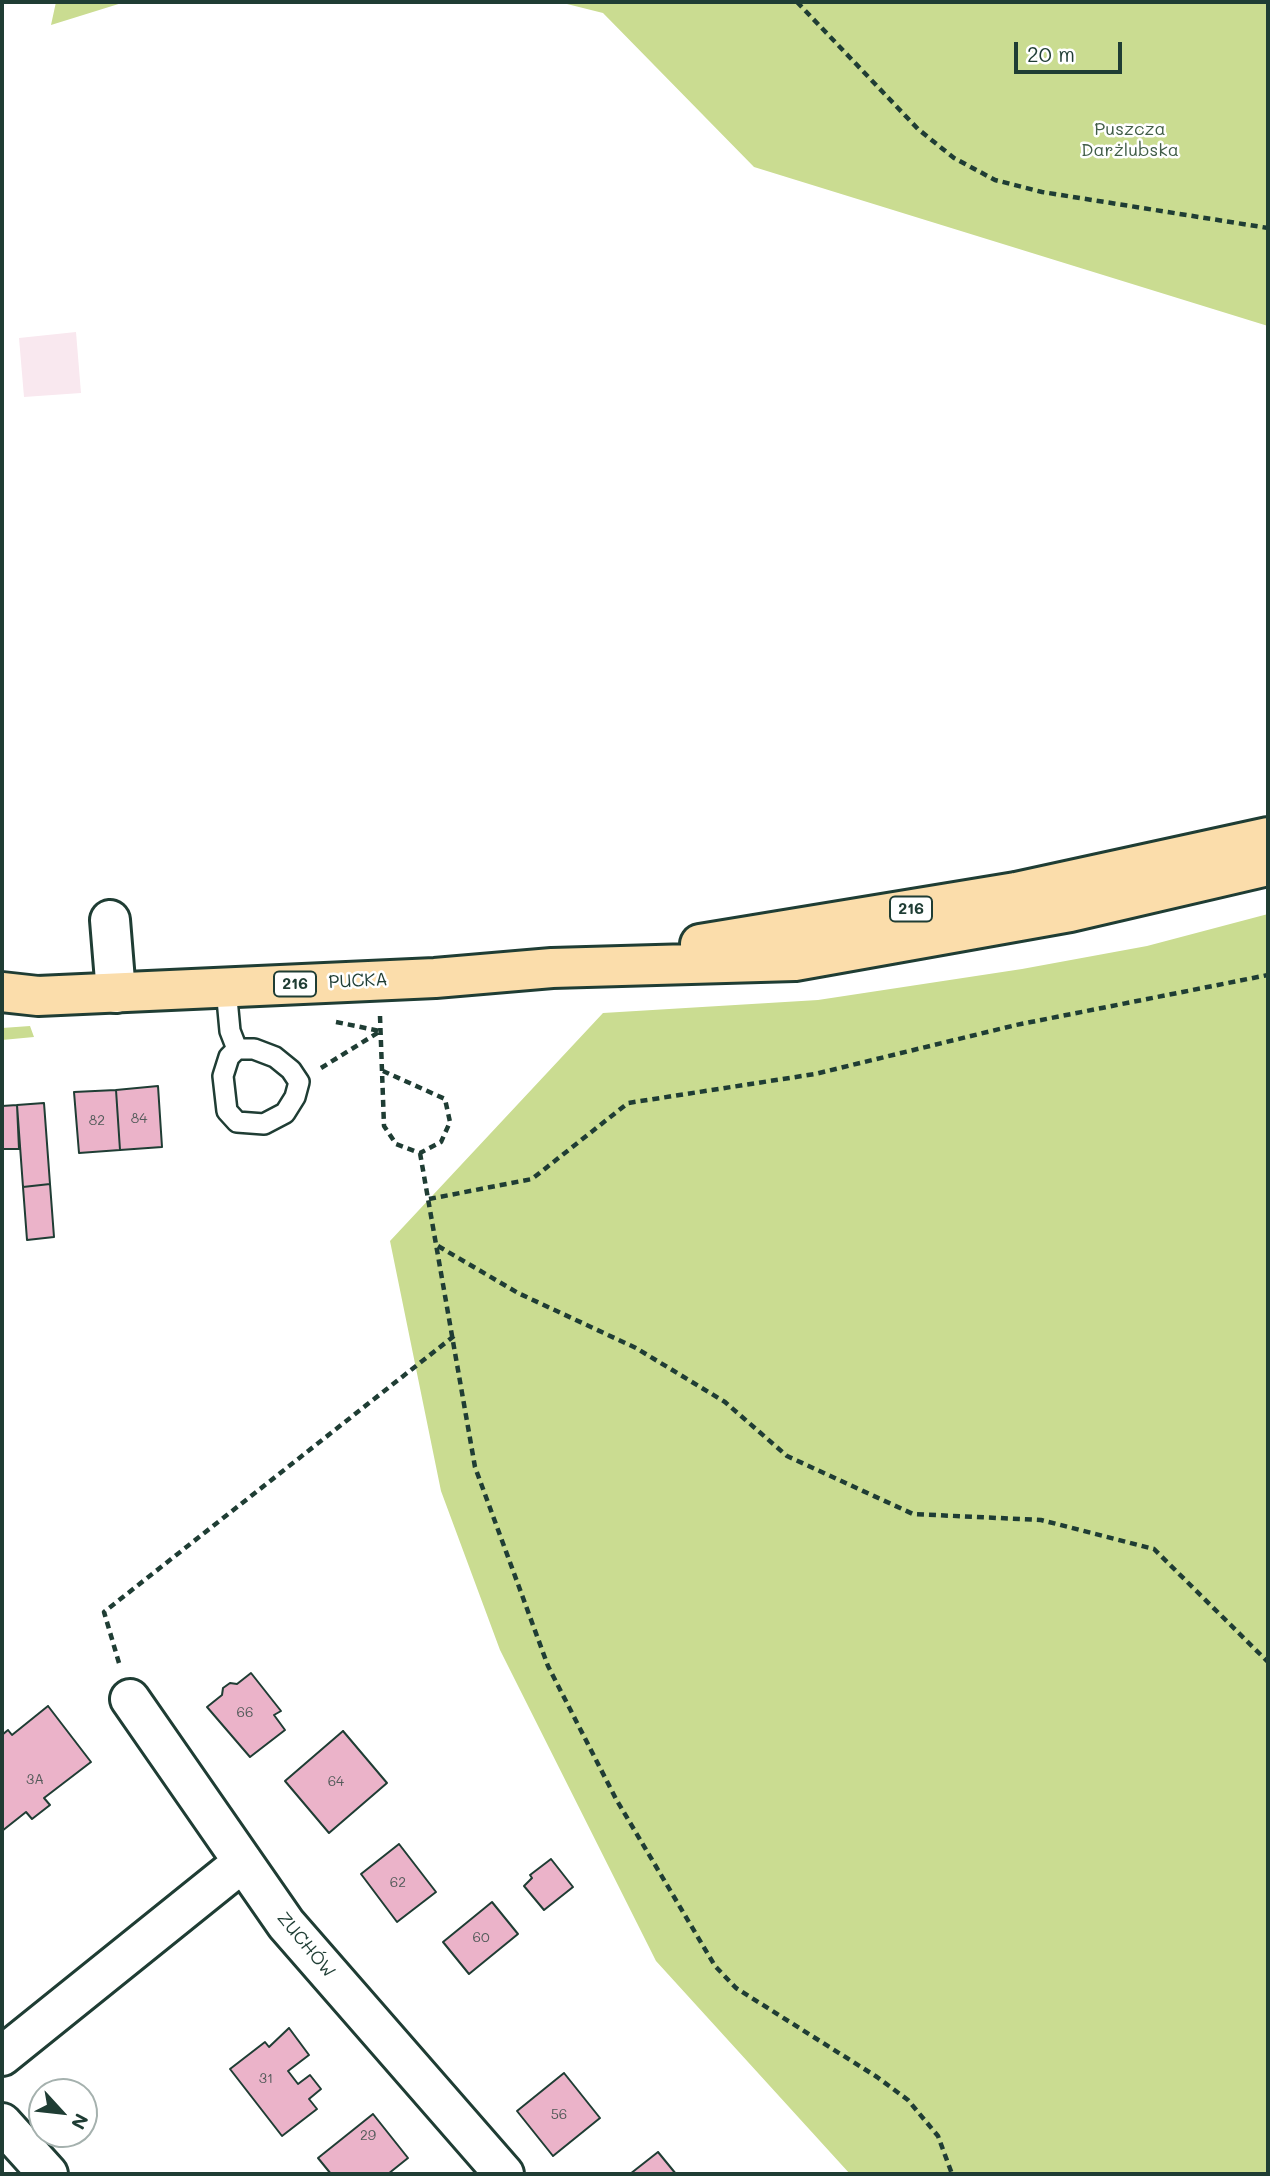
<!DOCTYPE html>
<meta charset="utf-8">
<style>
body{margin:0}
#map{position:relative;width:1270px;height:2176px;overflow:hidden;background:#fff;font-family:Mali,sans-serif}
canvas{display:block}
.frame{position:absolute;inset:0;border:4px solid #1f3d34;pointer-events:none}
.north{position:absolute;left:28px;top:2078px;width:70px;height:70px;box-sizing:border-box;background:#fff;border:2px solid #a5b1ae;border-radius:50%;rotate:117deg;font-size:19px;font-weight:700;line-height:28px;text-align:center;color:#1f3d34}
.north::after{content:'';display:block;margin:auto;width:24px;height:32px;background:#1f3d34;clip-path:polygon(50% 0,100% 100%,50% 72%,0 100%)}
.scale{position:absolute;left:1014px;top:42px;width:108px;height:32px;box-sizing:border-box;border:4px solid #1f3d34;border-top:0;padding-left:9px;font-size:21px;line-height:24px;white-space:nowrap;color:#1f3d34;-webkit-text-stroke:5px #fff;paint-order:stroke}
</style>
<div id="map">
<canvas width="1270" height="2176"></canvas>
<div class="frame"></div>
<div class="north">N</div>
<div class="scale">20 m</div>
</div>
<script>
const ctx = document.querySelector('canvas').getContext('2d');
ctx.lineJoin = 'round';
function paint(path, color) {
  ctx.fillStyle = color;
  ctx.fill(path, 'evenodd');
}
function poly(rows) {
  const path = new Path2D();
  for (const r of rows) {
    path.moveTo(r[0], r[1]);
    for (let i = 2; i < r.length; i += 2) path.lineTo(r[i], r[i + 1]);
  }
  return path;
}
function stroke(path, color, width, dash) {
  ctx.strokeStyle = color;
  ctx.lineWidth = width;
  ctx.lineCap = dash ? 'butt' : 'round';
  ctx.setLineDash(dash || []);
  ctx.stroke(path);
}
function drawText(font, color, halo, rows, align = 'center') {
  ctx.font = font + ' Mali,sans-serif';
  ctx.lineWidth = 5;
  ctx.setLineDash([]);
  ctx.textBaseline = 'middle';
  ctx.strokeStyle = halo;
  ctx.fillStyle = color;
  for (const [text, x, y, turn = 0] of rows) {
    ctx.save();
    ctx.translate(x, y);
    ctx.rotate((+turn || 0) * Math.PI / 180);
    ctx.textAlign = isNaN(turn) ? turn : align;
    if (halo) ctx.strokeText(text, 0, 0);
    ctx.fillText(text, 0, 0);
    ctx.restore();
  }
}
paint(poly([
 [76,332,81,393,24,397,19,338]
]), '#f9e8ef');
paint(poly([
 [56,2,125,2,51,25],
 [559,2,1268,2,1268,326,754,167,603,13],
 [1268,914,1268,2174,850,2174,656,1961,500,1650,441,1491,390,1241,603,1013,818,1000,1022,969,1147,946],
 [30,1026,34,1037,2,1040,2,1028]
]), '#cadc91');
const building = poly([
 [158,1086,162,1147,120,1150,116,1090,158,1086],
 [116,1090,120,1150,79,1153,74,1092,116,1090],
 [44,1103,50,1184,23,1187,17,1105,44,1103],
 [17,1105,19,1149,2,1149,2,1106,17,1105],
 [50,1184,54,1237,27,1240,23,1187,50,1184],
 [251,1673,281,1711,274,1715,285,1730,250,1757,207,1707,222,1695,223,1688,230,1683,237,1684,251,1673],
 [48,1706,91,1762,44,1798,50,1805,32,1819,26,1812,2,1831,2,1735,8,1730,12,1735,48,1706],
 [343,1731,387,1783,329,1833,285,1781,343,1731],
 [399,1844,436,1892,397,1922,361,1874,399,1844],
 [551,1859,573,1887,544,1910,524,1886,532,1878,530,1875,551,1859],
 [492,1902,518,1934,469,1974,443,1942,492,1902],
 [289,2028,309,2055,288,2071,298,2084,310,2075,321,2089,309,2099,317,2109,282,2136,230,2069,265,2042,269,2047,289,2028],
 [564,2073,600,2118,553,2156,517,2111,564,2073],
 [373,2114,408,2158,388,2174,331,2174,318,2158,373,2114],
 [658,2152,676,2174,630,2174,658,2152]
]);
paint(building, '#ebb3c9');
stroke(building, '#1f3d34', 2);
const lane = poly([
 [226,988,230,1031,237,1049,229,1057,223,1076,227,1111,237,1122,264,1124,285,1113,295,1097,299,1082,291,1070,275,1057,254,1049,237,1049]
]);
const street = poly([
 [110,920,116,993],
 [130,1699,286,1924,504,2174],
 [2,2056,243,1862],
 [2,2123,48,2174]
]);
const primary = poly([
 [700,944,1016,892,1268,837],
 [2,992,38,996,435,978,552,968,795,961,1070,912,1268,866]
]);
stroke(lane, '#1f3d34', 24);
stroke(street, '#1f3d34', 44);
stroke(primary, '#1f3d34', 44);
stroke(poly([
 [797,2,918,129,954,158,995,180,1042,192,1268,228],
 [380,1016,384,1126,396,1144,420,1153,441,1142,450,1122,445,1099,383,1071],
 [336,1022,380,1031],
 [321,1068,379,1032],
 [420,1153,475,1467,548,1666,616,1799,715,1966,736,1988,877,2077,908,2100,938,2136,952,2174],
 [429,1199,532,1179,628,1103,815,1074,1016,1025,1268,975],
 [438,1246,518,1293,636,1348,725,1402,787,1456,913,1514,1041,1520,1154,1549,1268,1662],
 [119,1663,104,1612,454,1336]
]), '#1f3d34', 4.5, [7, 5]);
stroke(lane, '#fff', 19);
stroke(street, '#fff', 38);
stroke(primary, '#fbddab', 38);
drawText('14px', '#525a59', null, [
 ["84",139,1119],
 ["82",97,1121],
 ["66",245,1713],
 ["3A",35,1780],
 ["64",336,1782],
 ["62",398,1883],
 ["60",481,1938],
 ["31",266,2079],
 ["56",559,2115],
 ["29",368,2136]
]);
for (const [x, y, w] of [
 [911,909,42],
 [295,984,42]
]) {
  const box = new Path2D();
  box.roundRect(x - w / 2, y - 12.5, w, 25, 5);
  ctx.fillStyle = '#fff';
  ctx.fill(box);
  stroke(box, '#1f3d34', 2);
}
drawText('bold 16px', '#1f3d34', null, [
 ["216",911,909],
 ["216",295,984]
]);
drawText('18px', '#415d47', '#fff', [
 ["Puszcza",1130,129],
 ["Darżlubska",1130,150]
]);
drawText('18px', '#1f3d34', '#fff', [
 ["PUCKA",358,981,-3],
 ["ZUCHÓW",306,1945,50]
]);
</script>
